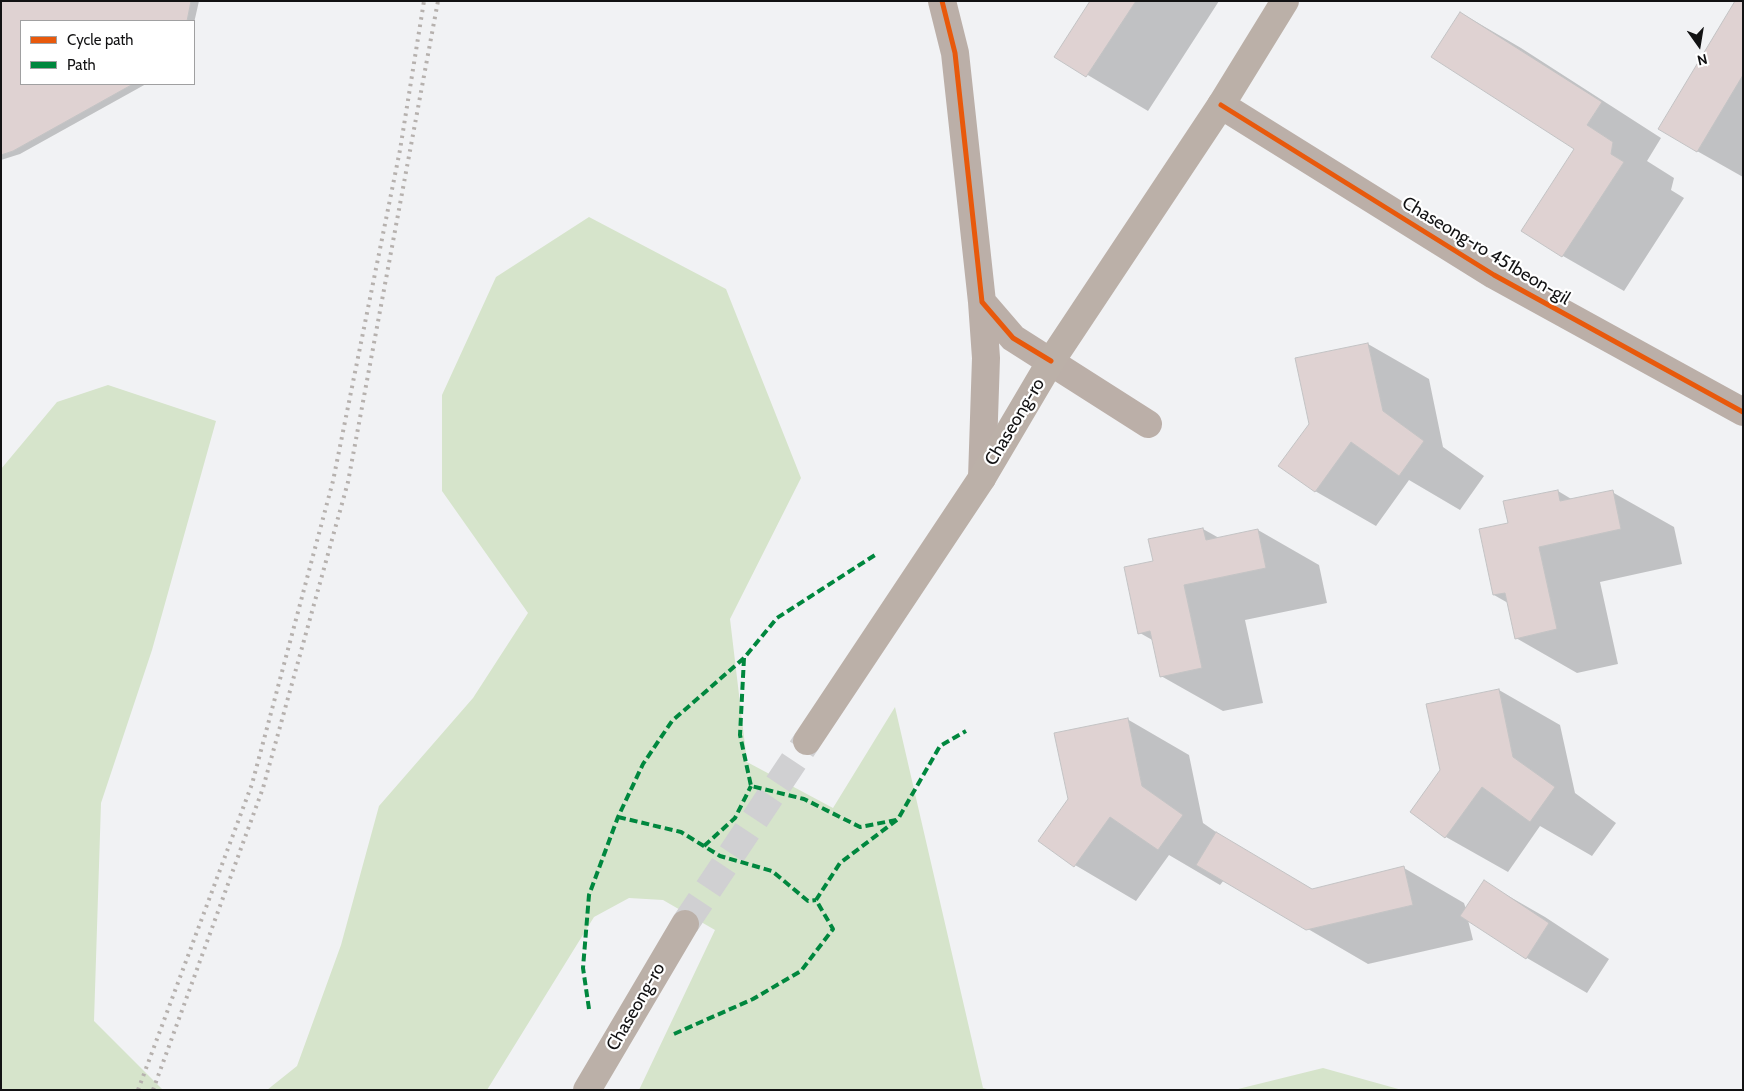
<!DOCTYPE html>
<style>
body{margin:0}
#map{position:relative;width:1744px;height:1091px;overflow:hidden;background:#f1f2f4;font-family:Cabin,sans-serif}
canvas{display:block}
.frame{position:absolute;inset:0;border:2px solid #121213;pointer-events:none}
.legend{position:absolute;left:20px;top:20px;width:175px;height:65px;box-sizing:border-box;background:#fff;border:1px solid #a0a0a1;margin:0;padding:6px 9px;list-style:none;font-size:15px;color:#121213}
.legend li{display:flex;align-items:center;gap:10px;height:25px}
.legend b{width:25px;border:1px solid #a0a0a1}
.north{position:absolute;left:1674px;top:20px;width:50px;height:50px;-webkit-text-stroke:4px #fff;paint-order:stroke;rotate:167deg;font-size:14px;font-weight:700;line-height:20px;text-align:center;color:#121213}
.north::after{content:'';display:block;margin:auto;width:18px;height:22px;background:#121213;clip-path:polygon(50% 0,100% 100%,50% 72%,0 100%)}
</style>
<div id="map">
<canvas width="1744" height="1091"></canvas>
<div class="frame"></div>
<ul class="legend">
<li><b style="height:6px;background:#e8590c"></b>Cycle path</li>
<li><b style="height:6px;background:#00873e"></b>Path</li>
</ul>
<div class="north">N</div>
</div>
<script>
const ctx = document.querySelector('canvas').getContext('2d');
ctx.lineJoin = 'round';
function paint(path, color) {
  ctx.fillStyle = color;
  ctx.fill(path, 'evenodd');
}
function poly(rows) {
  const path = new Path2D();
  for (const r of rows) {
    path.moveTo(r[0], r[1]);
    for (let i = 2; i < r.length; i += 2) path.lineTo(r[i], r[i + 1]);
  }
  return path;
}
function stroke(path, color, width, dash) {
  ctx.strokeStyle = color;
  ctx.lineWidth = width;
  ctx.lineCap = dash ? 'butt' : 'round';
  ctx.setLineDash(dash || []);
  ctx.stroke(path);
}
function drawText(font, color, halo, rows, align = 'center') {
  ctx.font = font + ' Cabin,sans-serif';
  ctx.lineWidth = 4.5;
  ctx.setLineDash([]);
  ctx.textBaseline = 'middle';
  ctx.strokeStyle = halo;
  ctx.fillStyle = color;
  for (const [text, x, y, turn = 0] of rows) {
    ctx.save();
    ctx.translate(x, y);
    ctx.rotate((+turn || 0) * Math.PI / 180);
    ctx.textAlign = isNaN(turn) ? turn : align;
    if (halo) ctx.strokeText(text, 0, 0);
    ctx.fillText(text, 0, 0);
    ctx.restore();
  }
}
paint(poly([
 [589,217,726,289,801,478,730,619,747,762,833,808,895,707,983,1088,991,1090,639,1090,715,930,663,900,629,898,594,917,487,1090,267,1090,297,1066,341,945,379,806,473,698,528,613,442,491,442,395,496,277],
 [108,385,216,421,152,650,101,803,94,1021,163,1090,1,1090,1,469,57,402],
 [1323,1068,1402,1090,1234,1090]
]), '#d6e4cb');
paint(poly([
 [1,1,199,1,194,23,194,21,21,21,21,84,146,84,20,154,1,160],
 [1091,1,1219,1,1148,111,1056,56],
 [1743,1,1743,177,1697,151],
 [1461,13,1521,48,1661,138,1647,161,1674,178,1671,190,1684,198,1624,291,1563,256,1523,230,1576,149],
 [1368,344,1429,379,1443,447,1484,476,1460,510,1409,480,1376,526,1315,491],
 [1558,491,1573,500,1612,492,1674,527,1682,564,1600,582,1618,664,1577,673,1516,638,1508,603,1494,595,1509,524],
 [1203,529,1219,538,1258,530,1319,565,1327,603,1245,620,1263,703,1223,711,1161,676,1154,641,1140,633,1154,562],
 [1499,690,1560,725,1575,793,1616,823,1592,856,1540,826,1508,872,1446,837,1411,811],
 [1127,719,1189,755,1203,823,1229,841,1313,890,1404,868,1464,903,1466,909,1484,882,1545,917,1609,959,1587,993,1527,958,1468,920,1473,940,1368,964,1224,880,1220,885,1169,855,1136,901,1075,865]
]), '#0003');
const building = poly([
 [1,1,191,1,187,21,21,21,21,84,133,84,13,151,1,155,1,1],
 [1090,1,1136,1,1086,77,1054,57,1090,1],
 [1735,1,1743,1,1743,75,1697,152,1658,129,1735,1],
 [1460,12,1602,102,1587,125,1613,142,1611,154,1624,162,1562,257,1521,231,1574,149,1431,57,1460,12],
 [1368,343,1383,411,1424,441,1399,476,1351,442,1315,492,1278,466,1309,424,1295,358,1368,343],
 [1558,490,1560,501,1613,490,1621,529,1539,547,1557,629,1515,639,1505,593,1493,595,1479,529,1508,523,1503,501,1558,490],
 [1203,528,1206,540,1258,529,1266,568,1184,585,1202,668,1160,677,1150,631,1138,634,1124,567,1153,561,1148,539,1203,528],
 [1499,689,1513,757,1555,787,1530,822,1482,787,1445,838,1410,812,1440,770,1426,704,1499,689],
 [1128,718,1142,786,1183,815,1158,850,1110,817,1074,867,1038,841,1068,799,1054,733,1128,718],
 [1216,832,1312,889,1404,866,1413,905,1306,930,1196,865,1216,832],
 [1484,880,1549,923,1526,959,1460,916,1484,880]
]);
paint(building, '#dfd2d2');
stroke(building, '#c3c3c4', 1);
stroke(poly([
 [685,924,807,741]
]), '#d0d0d2', 28, [28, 14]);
stroke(poly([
 [942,1,955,53,982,302,1013,338,1148,424],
 [1221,105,1494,275,1743,412],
 [982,302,986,358,982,478]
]), '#bbafa8', 28);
stroke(poly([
 [807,741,982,478,1051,361,1221,105,1285,1],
 [587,1090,685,924]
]), '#bbb0a8', 28);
stroke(poly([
 [138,1090,252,784,333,481,400,150,424,1],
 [153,1090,263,788,348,482,438,1]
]), '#b6b1ae', 4, [2.5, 5]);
stroke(poly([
 [744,658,740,735,751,786,804,799,860,827,896,820],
 [618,817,681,832,720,856,772,871,808,901,816,900],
 [704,846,735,818,751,786],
 [589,1009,583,968,589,895,618,817,643,764,672,721,744,658,777,618,875,555],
 [674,1034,753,999,801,971,833,929,816,900,840,863,898,819,940,746,966,731]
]), '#00873e', 4, [8, 4]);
stroke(poly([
 [942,1,955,53,982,302,1013,338,1051,361],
 [1221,105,1494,275,1743,412]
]), '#e8590c', 5);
drawText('18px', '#121213', '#fff', [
 ["Chaseong-ro 451beon-gil",1486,251,31],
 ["Chaseong-ro",1015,422,-59],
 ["Chaseong-ro",636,1007,-60]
]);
</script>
